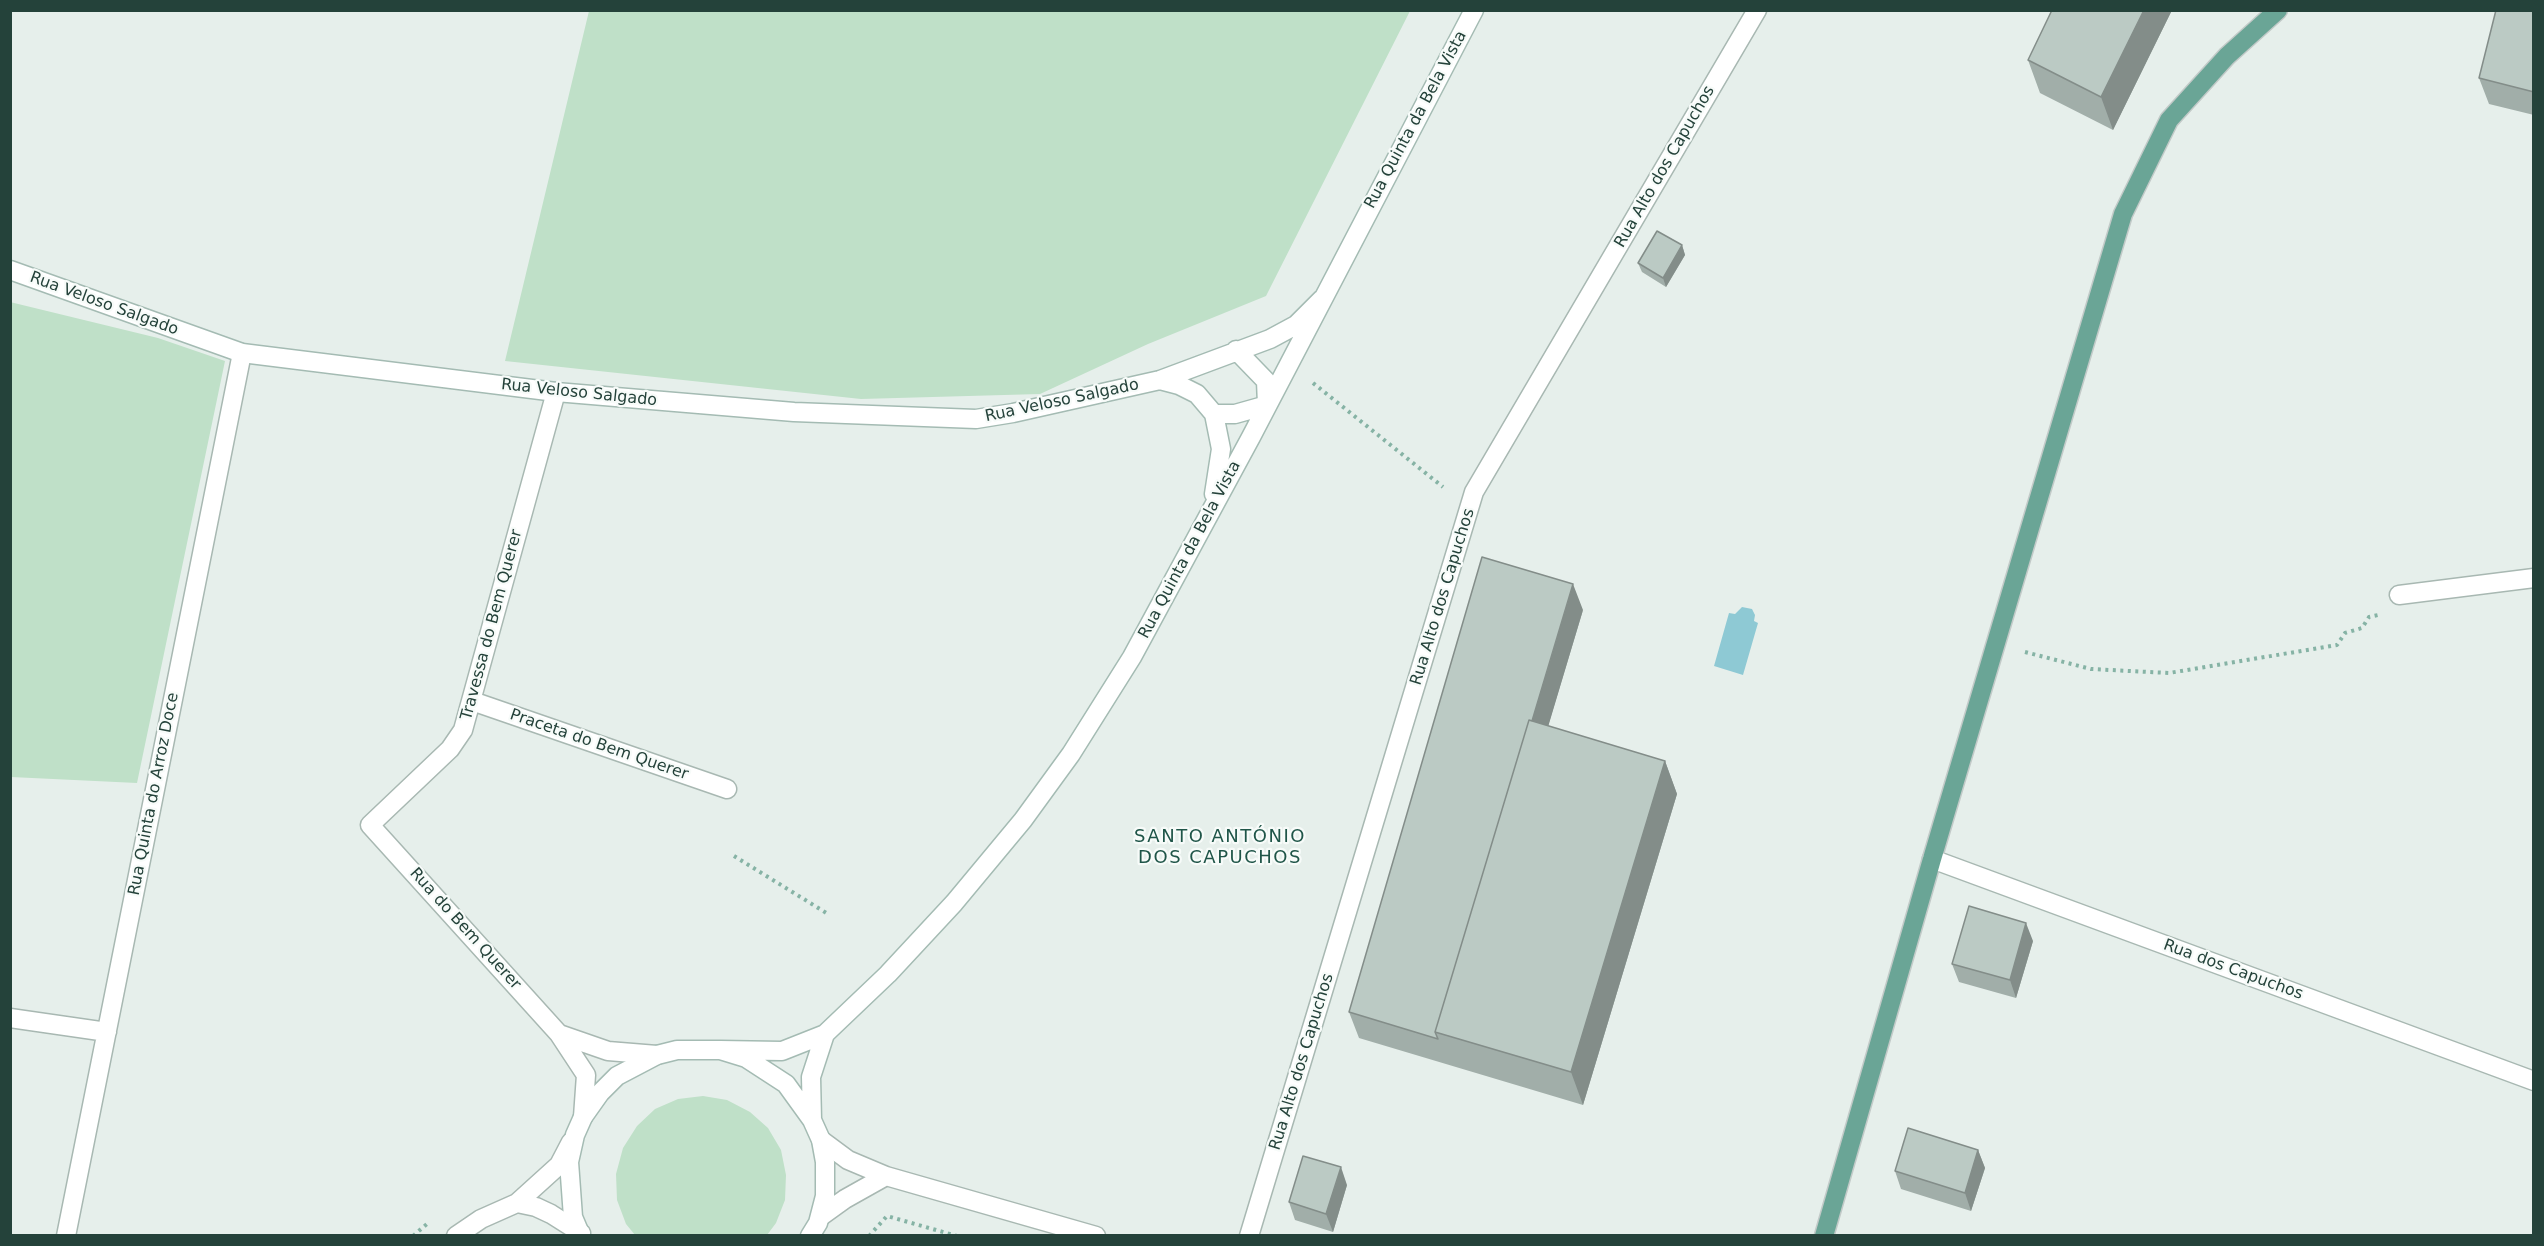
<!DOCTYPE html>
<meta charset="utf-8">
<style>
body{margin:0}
#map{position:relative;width:2544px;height:1246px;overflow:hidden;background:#e6efeb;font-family:"DejaVu Sans",sans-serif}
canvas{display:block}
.frame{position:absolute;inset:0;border:12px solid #24423a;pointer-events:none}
</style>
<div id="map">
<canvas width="2544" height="1246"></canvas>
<div class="frame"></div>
</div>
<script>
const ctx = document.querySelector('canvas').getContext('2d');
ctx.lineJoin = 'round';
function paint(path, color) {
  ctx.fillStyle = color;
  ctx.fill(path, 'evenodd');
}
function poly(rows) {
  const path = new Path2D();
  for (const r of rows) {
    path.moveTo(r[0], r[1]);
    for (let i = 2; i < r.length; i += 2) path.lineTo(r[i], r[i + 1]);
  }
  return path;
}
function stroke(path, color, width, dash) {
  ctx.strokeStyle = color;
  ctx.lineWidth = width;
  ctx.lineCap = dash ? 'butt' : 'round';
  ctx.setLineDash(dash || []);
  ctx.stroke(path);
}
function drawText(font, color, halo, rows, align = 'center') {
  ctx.font = font + ' "DejaVu Sans",sans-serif';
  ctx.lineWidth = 4.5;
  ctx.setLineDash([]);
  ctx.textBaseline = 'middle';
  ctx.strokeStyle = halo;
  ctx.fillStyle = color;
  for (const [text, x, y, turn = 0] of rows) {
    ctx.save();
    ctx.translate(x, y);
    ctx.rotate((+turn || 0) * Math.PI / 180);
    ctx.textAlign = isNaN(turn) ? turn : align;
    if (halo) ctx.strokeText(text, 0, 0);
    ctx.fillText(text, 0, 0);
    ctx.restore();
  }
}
paint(poly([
 [589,11,589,10,1410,11,1266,296,1148,344,1040,394,861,399,505,361],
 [10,302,158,338,225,361,137,783,11,777],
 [703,1096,727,1100,750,1112,768,1128,781,1150,786,1175,785,1200,776,1223,767,1235,635,1235,626,1224,617,1200,616,1174,623,1148,637,1126,655,1109,678,1099]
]), '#bfe0c8');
paint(poly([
 [1742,607,1752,609,1755,615,1754,621,1758,623,1743,675,1714,666,1729,613,1735,614]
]), '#8ec9d4');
const street = poly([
 [556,392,463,730,450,749,370,825,559,1034],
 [2399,595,2534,578],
 [472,701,727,789],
 [1932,859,2534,1081],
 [10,1018,107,1032],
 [583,1117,586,1075,559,1034,608,1051,657,1055],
 [571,1142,559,1165,517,1203,536,1207,551,1214,581,1233],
 [886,1176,1096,1236],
 [820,1217,845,1199,886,1176,848,1160,821,1140],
 [66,1236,242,353],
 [456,1236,481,1219,517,1203],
 [1249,1236,1474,492,1757,10]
]);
const secondary = poly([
 [10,270,242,353,556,392,794,412,976,419,1013,413,1160,380,1270,339,1296,325,1322,299],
 [1160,380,1179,385,1197,394,1214,414,1221,449,1214,494],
 [1214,414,1235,414,1267,405,1266,381,1236,350],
 [720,1050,782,1051,825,1034,888,974,954,903,1023,820,1071,754,1132,657,1251,437,1474,10],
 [812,1120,811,1077,825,1034],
 [581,1236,573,1217,569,1162,575,1135,583,1117,600,1093,617,1076,657,1055,677,1050,720,1050,746,1058,786,1084,812,1120,821,1140,825,1162,825,1196,818,1223,810,1236]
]);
const primary = poly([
 [1824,1236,1932,859,2123,214,2169,120,2227,56,2278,10]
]);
stroke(street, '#a8b8b2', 21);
stroke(secondary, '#a4bbb3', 21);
stroke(primary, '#c2cac8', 21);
stroke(poly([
 [1313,383,1443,487],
 [2025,652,2091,669,2169,673,2337,645,2345,633,2362,628,2369,617,2378,615],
 [734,856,828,914],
 [413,1236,428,1223],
 [869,1236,887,1216,957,1236]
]), '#86b3a5', 4, [3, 4.5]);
stroke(street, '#fff', 18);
stroke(secondary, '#fff', 18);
stroke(primary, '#6aa596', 18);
paint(poly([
 [2172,10,2113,130,2040,93,2028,60],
 [2534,10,2534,115,2489,104,2479,78],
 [1682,245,1685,255,1666,287,1642,272,1638,263],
 [1583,610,1548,726,1665,761,1677,794,1583,1105,1359,1038,1349,1012],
 [2033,941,2016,998,1959,982,1952,964],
 [1978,1150,1985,1168,1971,1211,1901,1189,1895,1171],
 [1347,1185,1333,1232,1295,1220,1289,1202]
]), '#a1aea9');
paint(poly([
 [2144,10,2172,10,2113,130,2101,97],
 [1682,245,1685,255,1666,287,1663,278],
 [1573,584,1583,610,1455,1038,1439,1033],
 [1665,761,1677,794,1583,1105,1571,1072],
 [2026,923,2033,941,2016,998,2010,980],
 [1978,1150,1985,1168,1971,1211,1965,1193],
 [1341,1167,1347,1185,1333,1232,1326,1214]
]), '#838d89');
const building = poly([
 [2052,10,2144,10,2101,97,2028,60,2052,10],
 [2496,10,2534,10,2534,92,2479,78,2496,10],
 [1657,231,1682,245,1663,278,1638,263,1657,231],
 [1482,557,1573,584,1532,721,1529,720,1435,1032,1438,1039,1349,1012,1482,557],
 [1529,720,1665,761,1571,1072,1435,1032,1529,720],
 [1969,906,2026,923,2010,980,1952,964,1969,906],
 [1908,1128,1978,1150,1965,1193,1895,1171,1908,1128],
 [1303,1156,1341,1167,1326,1214,1289,1202,1303,1156]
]);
paint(building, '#bbcac4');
stroke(building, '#838d89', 1.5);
drawText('16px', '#24423a', '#f7fbf9', [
 ["Rua Quinta da Bela Vista",1416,120,-62],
 ["Rua Alto dos Capuchos",1665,167,-60],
 ["Rua Veloso Salgado",104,304,20],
 ["Rua Veloso Salgado",579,393,6],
 ["Rua Veloso Salgado",1062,401,-12],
 ["Rua Quinta da Bela Vista",1190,550,-62],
 ["Rua Alto dos Capuchos",1443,597,-73],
 ["Travessa do Bem Querer",492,625,-75],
 ["Praceta do Bem Querer",599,745,19],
 ["Rua Quinta do Arroz Doce",154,794,-79],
 ["Rua do Bem Querer",465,929,48],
 ["Rua dos Capuchos",2233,970,20],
 ["Rua Alto dos Capuchos",1302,1062,-73]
]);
ctx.letterSpacing = '1.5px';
drawText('18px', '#1f5548', '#f7fbf9', [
 ["SANTO ANTÓNIO",1220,837],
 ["DOS CAPUCHOS",1220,858]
]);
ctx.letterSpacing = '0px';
</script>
